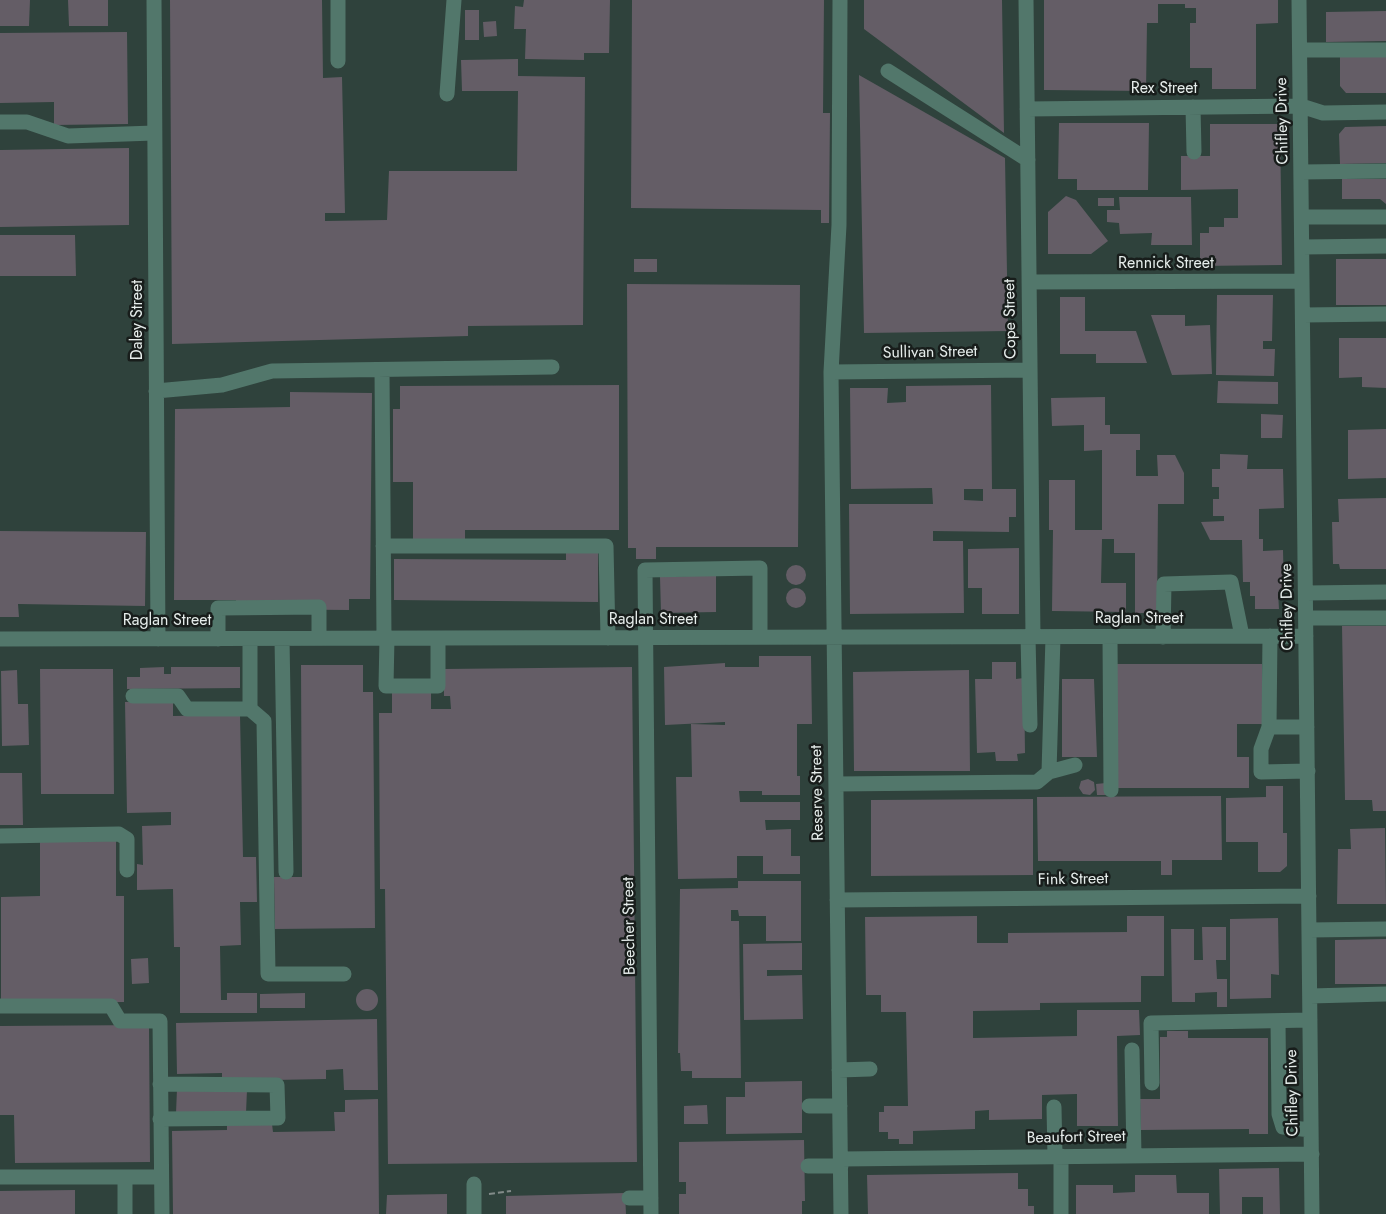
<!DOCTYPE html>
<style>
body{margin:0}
canvas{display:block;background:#2b3633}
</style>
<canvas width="1386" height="1214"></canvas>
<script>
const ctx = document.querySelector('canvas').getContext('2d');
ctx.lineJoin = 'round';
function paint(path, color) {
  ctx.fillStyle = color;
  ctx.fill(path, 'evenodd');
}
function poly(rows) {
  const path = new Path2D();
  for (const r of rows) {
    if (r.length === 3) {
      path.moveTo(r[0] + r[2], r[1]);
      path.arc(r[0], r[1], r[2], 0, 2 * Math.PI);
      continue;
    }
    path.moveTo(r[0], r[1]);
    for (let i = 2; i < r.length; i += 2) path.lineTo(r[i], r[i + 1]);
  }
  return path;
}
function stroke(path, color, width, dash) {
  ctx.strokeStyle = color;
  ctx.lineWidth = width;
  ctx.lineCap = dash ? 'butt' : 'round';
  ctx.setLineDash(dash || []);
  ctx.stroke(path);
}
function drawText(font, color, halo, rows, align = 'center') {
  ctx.font = font + ' Jost,sans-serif';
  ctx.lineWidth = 5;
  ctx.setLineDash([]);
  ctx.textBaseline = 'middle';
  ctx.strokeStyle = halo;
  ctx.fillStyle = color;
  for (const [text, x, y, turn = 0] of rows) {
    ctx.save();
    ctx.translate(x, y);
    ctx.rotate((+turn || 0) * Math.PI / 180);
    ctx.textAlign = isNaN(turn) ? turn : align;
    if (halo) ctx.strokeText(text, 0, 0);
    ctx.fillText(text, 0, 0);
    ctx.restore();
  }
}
paint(poly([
 [0,0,1386,0,1386,1214,0,1214]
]), '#2f423c');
paint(poly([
 [0,0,30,0,29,26,0,26],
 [68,0,108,0,108,26,69,26],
 [170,0,322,0,323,78,342,77,345,213,325,213,325,221,387,220,389,171,517,171,518,91,462,91,461,60,518,59,518,76,585,77,583,325,468,326,468,336,172,344],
 [524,0,610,0,609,53,584,53,584,60,525,59,526,29,514,29,515,6,523,7],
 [632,0,824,0,823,113,830,113,829,223,821,223,821,210,631,208],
 [864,0,1002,0,1004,133,864,29],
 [1044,0,1278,0,1278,23,1256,24,1256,89,1212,89,1212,68,1190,68,1190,23,1196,23,1196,8,1185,8,1185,4,1158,4,1158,23,1147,23,1146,91,1044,90],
 [465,10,479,10,479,40,465,40],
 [1386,11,1386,41,1326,42,1326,12],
 [496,21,497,36,484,37,483,22],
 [127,32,128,124,54,125,54,102,0,103,0,33],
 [1340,56,1386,56,1386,93,1346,93,1340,86],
 [859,75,1005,158,1008,331,864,333],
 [1059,123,1149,123,1148,190,1077,190,1077,179,1058,179],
 [1210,124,1280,124,1282,265,1200,266,1200,233,1209,233,1209,227,1224,227,1224,218,1238,218,1238,189,1181,190,1181,156,1210,156],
 [1386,126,1386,163,1340,164,1339,134,1345,127],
 [129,148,129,225,0,227,0,150],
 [1342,179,1386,179,1386,204,1380,199,1342,199],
 [1066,196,1076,200,1108,241,1091,254,1048,254,1048,212],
 [1119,197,1191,197,1192,245,1151,245,1152,233,1120,234,1119,223,1107,222,1107,210,1120,210],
 [1098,198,1114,198,1114,206,1098,206],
 [0,235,75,235,76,276,0,276],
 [634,259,657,259,657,272,634,272],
 [1336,259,1386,259,1386,305,1336,305],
 [627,284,800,285,798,547,656,547,656,559,636,559,636,548,628,548],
 [1217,295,1273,295,1272,341,1263,341,1263,349,1275,349,1274,376,1216,375],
 [1060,297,1085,297,1085,331,1136,331,1147,363,1096,363,1096,354,1060,354],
 [1151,315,1185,315,1185,326,1210,325,1212,374,1172,375],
 [1339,338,1386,338,1386,388,1362,387,1362,377,1339,378],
 [1218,381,1278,382,1278,404,1217,403],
 [619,385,619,530,465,530,465,540,413,540,413,482,393,482,393,409,400,409,400,386],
 [991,385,992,489,1016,489,1016,517,1009,517,1009,532,933,531,933,541,963,541,964,613,850,614,849,504,933,504,932,488,851,489,850,388,888,388,887,403,906,402,906,386],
 [964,489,983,489,983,501,964,500],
 [290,392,372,393,370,599,349,599,349,610,236,609,236,600,174,600,175,409,290,407],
 [1105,397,1105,425,1110,425,1110,434,1140,434,1140,450,1136,450,1136,476,1158,476,1157,455,1175,455,1184,473,1184,504,1158,504,1157,613,1135,613,1135,553,1114,553,1114,539,1102,539,1101,583,1126,583,1126,612,1052,611,1053,530,1049,530,1049,480,1075,480,1075,530,1102,530,1102,450,1084,451,1084,425,1052,426,1051,398],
 [1261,414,1283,415,1282,438,1261,438],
 [1386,429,1386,478,1348,479,1348,430],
 [1220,454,1248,455,1247,469,1283,469,1284,508,1259,509,1259,539,1263,539,1263,551,1283,550,1284,593,1278,592,1279,609,1255,609,1255,596,1250,596,1250,582,1243,582,1242,540,1210,540,1201,522,1224,521,1224,516,1213,516,1213,499,1219,499,1219,487,1212,487,1212,469,1220,469],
 [1386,498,1386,569,1340,569,1339,564,1333,564,1332,522,1339,522,1338,499],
 [0,531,146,532,145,606,18,604,19,617,0,617],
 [1019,548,1019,614,982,614,982,588,968,588,968,549],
 [566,549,598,549,598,602,394,600,394,559,566,560],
 [796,575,10],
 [716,575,716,612,661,613,660,577],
 [796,598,10],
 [1342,626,1386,626,1386,811,1373,811,1372,800,1345,800],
 [759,656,811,656,812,724,797,724,797,776,800,776,800,795,762,795,762,791,739,791,740,802,800,802,800,820,765,820,766,830,791,829,791,856,800,856,800,874,763,874,763,856,737,856,737,878,678,879,676,777,692,777,691,724,725,725,725,722,665,725,664,667,725,663,725,667,759,667],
 [992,662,1016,662,1016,679,1024,678,1025,753,1017,754,1018,761,996,761,995,752,977,753,975,679,992,679],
 [1117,664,1262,664,1263,724,1237,724,1237,757,1249,757,1249,788,1117,788],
 [301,665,363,665,363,692,373,692,375,928,275,929,274,877,302,877],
 [164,667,164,674,171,674,171,667,240,667,240,688,127,689,127,677,140,677,140,668],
 [632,667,637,1162,388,1164,385,889,380,889,379,713,392,713,392,691,431,691,431,709,451,709,450,696,444,696,444,669],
 [40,669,113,669,114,794,41,794],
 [17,670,18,704,28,704,29,745,2,746,1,671],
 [969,670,970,771,854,771,853,672],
 [1062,679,1094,679,1097,757,1062,757],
 [173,701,173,716,240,715,243,857,256,857,257,902,240,902,241,945,220,946,221,1000,227,1000,227,993,257,993,257,1013,180,1013,180,947,174,947,173,889,137,890,137,864,143,865,142,826,171,825,171,812,127,813,125,702],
 [0,773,22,773,23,825,0,825],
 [1088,779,1094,782,1095,790,1090,795,1083,794,1079,788,1081,781],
 [1106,783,1106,795,1097,795,1096,784],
 [1266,786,1283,786,1283,833,1287,833,1287,866,1280,872,1258,872,1258,842,1226,842,1226,798,1266,797],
 [1221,796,1222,860,1172,860,1172,875,1161,875,1161,861,1038,861,1037,797],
 [1033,799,1033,875,871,876,871,800],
 [1385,828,1386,904,1337,904,1338,849,1351,849,1350,829],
 [40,839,116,839,116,896,124,896,124,1002,1,1003,1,897,40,896],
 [738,881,801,881,801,941,766,941,766,916,739,916,738,910,731,910,731,921,739,921,741,1078,692,1078,692,1071,681,1071,680,1053,678,1053,680,889,738,888],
 [977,916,977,943,1008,943,1008,933,1127,932,1127,916,1164,916,1164,976,1141,976,1141,1002,1040,1003,1040,1010,973,1011,973,1038,1077,1036,1077,1010,1139,1010,1140,1035,1117,1036,1118,1126,1077,1126,1077,1094,1042,1095,1042,1119,989,1120,989,1110,975,1111,975,1129,913,1131,913,1144,899,1144,899,1139,888,1139,888,1132,879,1132,879,1112,884,1112,884,1106,908,1106,906,1012,881,1012,881,995,866,995,865,917],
 [1278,918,1279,975,1271,974,1271,998,1230,999,1230,919],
 [1202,927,1226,927,1226,960,1216,960,1217,979,1227,979,1227,1007,1217,1007,1217,992,1195,993,1195,1002,1172,1002,1171,929,1194,929,1194,960,1203,960],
 [1386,939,1386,984,1335,984,1335,940],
 [802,943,802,970,767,970,767,976,802,975,803,1019,744,1020,743,944],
 [148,958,149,983,132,984,131,959],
 [367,1000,11],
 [305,993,305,1008,260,1008,260,994],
 [377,1019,378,1090,344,1090,343,1069,326,1070,326,1079,222,1081,222,1073,177,1074,176,1023],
 [149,1025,150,1162,15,1163,14,1115,0,1115,0,1026],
 [1167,1031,1188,1031,1188,1038,1268,1038,1268,1134,1249,1134,1249,1129,1141,1130,1140,1099,1160,1099,1160,1037,1167,1037],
 [802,1081,802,1133,726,1134,726,1097,745,1097,745,1082],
 [177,1089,247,1090,246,1113,176,1113],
 [378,1099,379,1214,173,1214,172,1131,227,1130,227,1125,272,1124,273,1132,335,1131,334,1112,345,1112,345,1100],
 [707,1105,708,1124,684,1124,684,1106],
 [804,1140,805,1201,802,1201,802,1214,679,1214,679,1194,686,1194,686,1182,679,1182,679,1142],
 [1279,1168,1280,1214,1263,1214,1263,1197,1242,1197,1242,1214,1220,1214,1219,1169],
 [1018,1173,1018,1189,1028,1189,1028,1206,1034,1206,1034,1214,868,1214,867,1175],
 [1135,1175,1176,1175,1177,1193,1209,1193,1209,1214,1076,1214,1076,1185,1113,1185,1113,1193,1135,1192],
 [75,1190,75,1214,0,1214,0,1191],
 [625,1193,626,1214,506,1214,506,1196],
 [447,1194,447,1214,386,1214,387,1195]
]), '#645d66');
stroke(poly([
 [489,1194,511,1191]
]), '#828b89', 2, [6, 3]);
stroke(poly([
 [154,0,158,639],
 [338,0,338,61],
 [840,0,839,225,831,372,841,1214],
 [1026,0,1033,637],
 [1299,0,1312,1214],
 [1300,50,1386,50],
 [888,71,1028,160],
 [447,94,454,0],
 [1193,107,1194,152],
 [1027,109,1301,106,1323,113,1386,112],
 [0,122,27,122,68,136,154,133],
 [1301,172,1386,171],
 [1302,217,1386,217],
 [1302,247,1386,246],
 [1029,282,1302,281],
 [1303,315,1386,314],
 [382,370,384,638],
 [831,372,1030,370],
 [156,391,222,385,272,371,552,367],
 [383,546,606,546,608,638],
 [1306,593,1386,592],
 [1306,618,1386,618],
 [1270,636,1269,727,1261,749,1261,772,1308,771],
 [1028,637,1030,725],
 [1110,637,1111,790],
 [1163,637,1164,584,1231,582,1242,636],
 [387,638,386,686,438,686,438,638],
 [0,639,1306,636],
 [218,639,218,608,319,607,319,638],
 [282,639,286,872],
 [133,696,178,696,187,709,250,709,250,639],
 [250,709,264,721,268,974,344,974],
 [1269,727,1307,727],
 [1049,772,1053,637],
 [836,784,1037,782,1049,772,1075,765],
 [0,836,119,834,127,839,127,870],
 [837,900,1309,896],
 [1309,930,1386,929],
 [1310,996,1386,994],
 [0,1006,111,1006,120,1021,160,1021,162,1214],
 [1278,1021,1279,1114,1283,1127,1311,1130],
 [1132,1050,1134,1156],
 [839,1070,870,1069],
 [1152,1083,1151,1023,1310,1020],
 [160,1084,277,1085,278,1118,160,1119],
 [809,1106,840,1106],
 [1054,1107,1055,1157],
 [1061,1156,1061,1214],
 [841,1159,1312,1154],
 [808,1166,841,1166],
 [0,1177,160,1177],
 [474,1184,474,1214],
 [629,1198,651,1198],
 [125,1214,125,1178],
 [651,1214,645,570,760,568,760,637]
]), '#52776b', 15);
drawText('16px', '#e6edeb', '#181d1b', [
 ["Rex Street",1164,89],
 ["Chifley Drive",1283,121,-91],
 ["Rennick Street",1166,264],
 ["Cope Street",1011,319,-91],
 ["Daley Street",138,320,-90],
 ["Sullivan Street",930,353,-1],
 ["Chifley Drive",1288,607,-91],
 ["Raglan Street",1139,619],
 ["Raglan Street",653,620],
 ["Raglan Street",167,621],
 ["Reserve Street",818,793,-91],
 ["Fink Street",1073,880,-1],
 ["Beecher Street",630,926,-91],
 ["Chifley Drive",1293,1093,-91],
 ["Beaufort Street",1076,1138,-1]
]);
</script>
